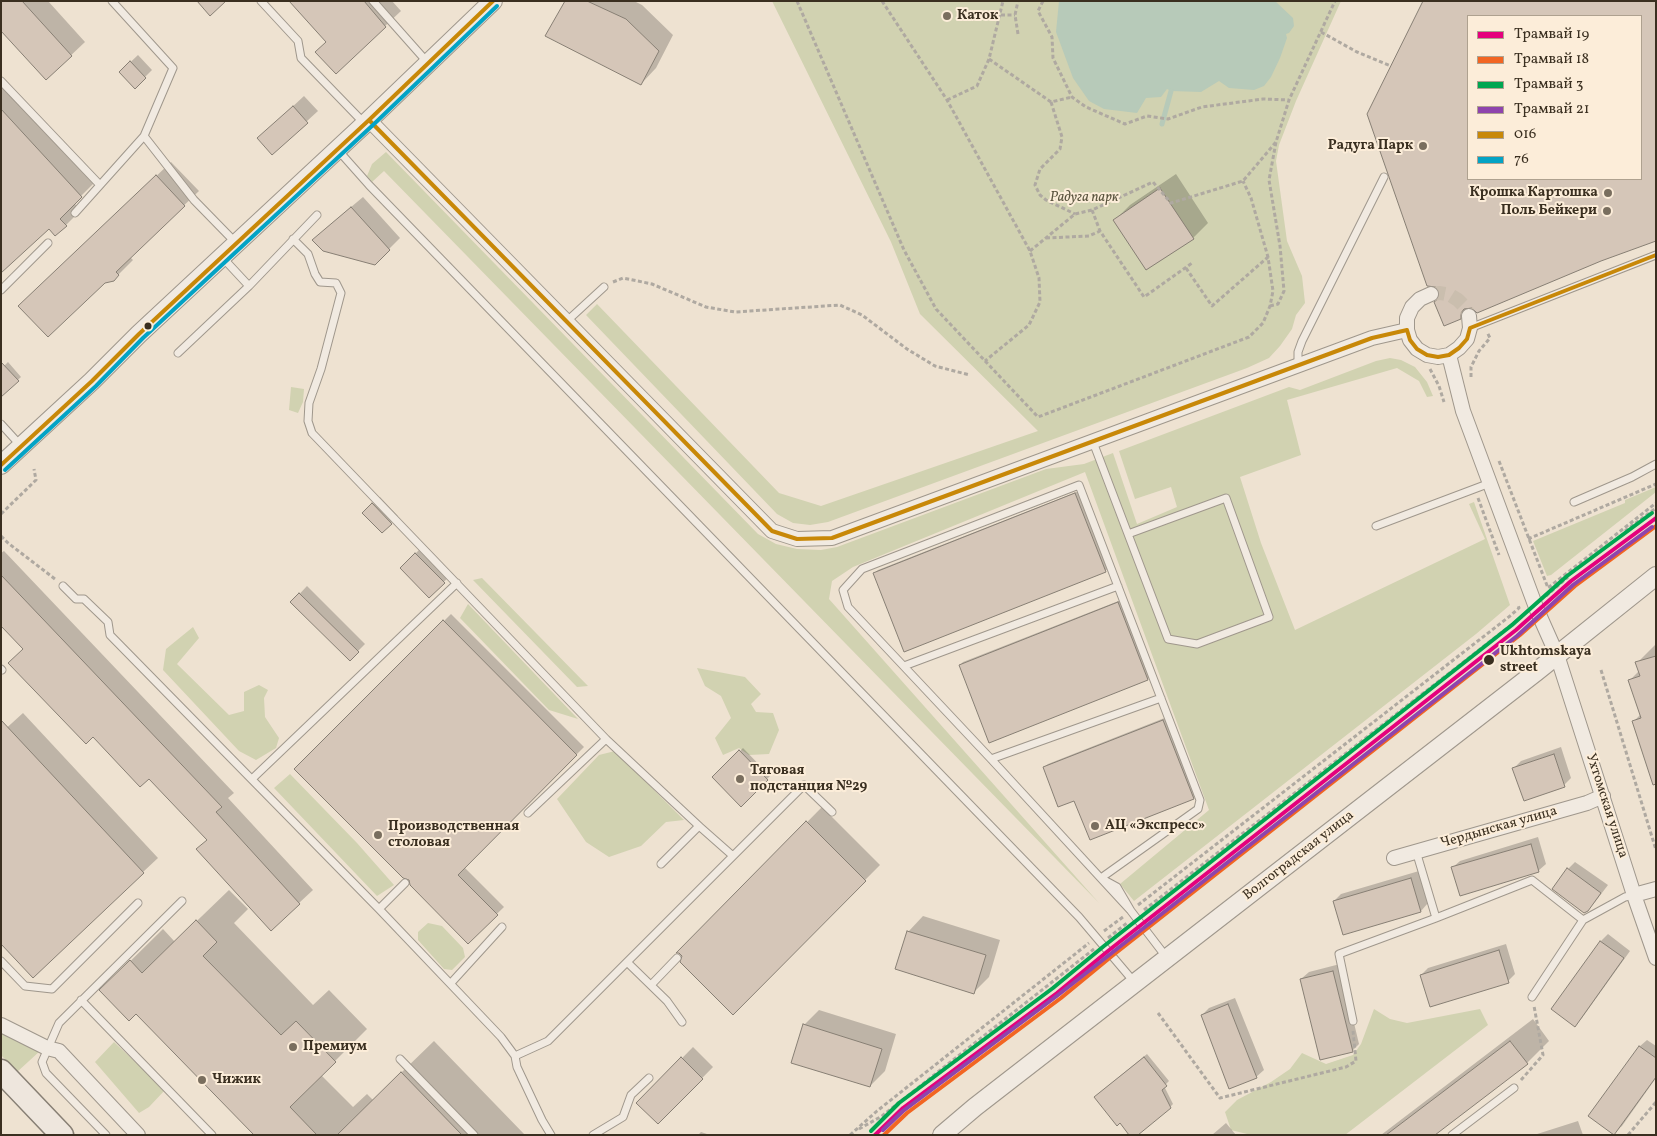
<!DOCTYPE html>
<meta charset="utf-8">
<style>
body{margin:0}
#map{position:relative;width:1657px;height:1136px;overflow:hidden;background:#eee2d1;font-family:Vollkorn,serif}
canvas{display:block}
.frame{position:absolute;inset:0;border:2px solid #3a2f20;pointer-events:none}
.legend{position:absolute;left:1467px;top:15px;width:175px;height:165px;box-sizing:border-box;background:#fcedd9;border:1px solid #aea18f;margin:0;padding:6px 9px;list-style:none;font-size:15px;color:#3a2f20}
.legend li{display:flex;align-items:center;gap:10px;height:25px}
.legend b{width:25px;border:1px solid #aea18f}
</style>
<div id="map">
<canvas width="1657" height="1136"></canvas>
<div class="frame"></div>
<ul class="legend">
<li><b style="height:6px;background:#e5007d"></b>Трамвай 19</li>
<li><b style="height:6px;background:#f26522"></b>Трамвай 18</li>
<li><b style="height:6px;background:#00a651"></b>Трамвай 3</li>
<li><b style="height:6px;background:#8e44ad"></b>Трамвай 21</li>
<li><b style="height:6px;background:#c88808"></b>016</li>
<li><b style="height:6px;background:#03a3c5"></b>76</li>
</ul>
</div>
<script>
const ctx = document.querySelector('canvas').getContext('2d');
ctx.lineJoin = 'round';
function paint(path, color) {
  ctx.fillStyle = color;
  ctx.fill(path, 'evenodd');
}
function poly(rows) {
  const path = new Path2D();
  for (const r of rows) {
    path.moveTo(r[0], r[1]);
    for (let i = 2; i < r.length; i += 2) path.lineTo(r[i], r[i + 1]);
  }
  return path;
}
function stroke(path, color, width, dash) {
  ctx.strokeStyle = color;
  ctx.lineWidth = width;
  ctx.lineCap = dash ? 'butt' : 'round';
  ctx.setLineDash(dash || []);
  ctx.stroke(path);
}
function drawText(font, color, halo, rows, align = 'center') {
  ctx.font = font + ' Vollkorn,serif';
  ctx.lineWidth = 4;
  ctx.setLineDash([]);
  ctx.textBaseline = 'middle';
  ctx.strokeStyle = halo;
  ctx.fillStyle = color;
  for (const [text, x, y, turn = 0] of rows) {
    ctx.save();
    ctx.translate(x, y);
    ctx.rotate((+turn || 0) * Math.PI / 180);
    ctx.textAlign = isNaN(turn) ? turn : align;
    if (halo) ctx.strokeText(text, 0, 0);
    ctx.fillText(text, 0, 0);
    ctx.restore();
  }
}
paint(poly([
 [772,1,1341,1,1296,101,1279,145,1276,161,1287,241,1302,276,1305,303,1296,315,1292,329,1280,346,1269,358,1247,368,828,522,810,525,793,523,777,514,586,315,597,304,779,493,821,506,1038,431,920,314,891,242],
 [386,152,758,534,776,544,797,549,821,550,837,547,1046,469,1084,464,1113,453,1137,524,1177,507,1171,487,1135,499,1119,451,1289,387,1300,390,1376,361,1390,358,1401,360,1415,367,1427,382,1433,396,1427,397,1419,381,1397,368,1287,400,1301,455,1240,477,1261,543,1295,630,1485,539,1469,504,1474,502,1510,605,1476,634,1134,901,1120,884,1209,810,1085,472,853,567,832,581,829,599,1099,903,384,171,372,182,367,176,372,164],
 [291,387,304,389,303,402,298,413,289,410],
 [1656,487,1656,492,1551,575,1547,576,1533,541,1625,503,1625,500],
 [482,578,588,686,577,687,473,580],
 [468,604,578,719,549,710,460,618],
 [193,627,199,638,177,664,229,715,244,711,244,692,259,685,268,690,264,698,265,717,279,738,276,748,256,760,239,751,163,670,166,649],
 [697,668,745,677,761,694,751,704,756,712,773,713,779,730,769,754,749,755,739,748,723,755,715,738,731,718,721,696,705,686],
 [615,751,684,820,666,822,641,846,609,857,586,842,557,799,599,755],
 [290,774,357,843,394,885,377,896,274,788],
 [428,923,442,926,463,948,465,957,452,970,444,969,418,940,418,932],
 [1374,1009,1390,1019,1407,1023,1480,1009,1488,1025,1345,1135,1251,1135,1231,1130,1225,1112,1237,1100,1271,1082,1290,1069,1302,1053,1326,1064,1353,1055,1361,1044],
 [1,1028,40,1051,17,1072,1,1055],
 [114,1042,165,1090,149,1107,139,1113,95,1062]
]), '#d1d2b1');
paint(poly([
 [1059,1,1275,1,1293,18,1294,26,1289,33,1286,34,1287,38,1280,58,1271,77,1264,86,1254,90,1229,88,1219,81,1201,92,1171,91,1167,89,1161,97,1146,98,1137,113,1104,109,1089,101,1073,78,1056,32]
]), '#b7cab9');
paint(poly([
 [1,1,48,1,85,42,46,79],
 [291,1,392,1,401,11,336,72,327,41],
 [566,1,634,1,642,5,673,35,656,68,641,84],
 [1424,1,1656,1,1656,239,1471,307,1460,318,1440,298],
 [1468,16,1641,16,1641,179,1468,179],
 [138,55,152,70,135,87,120,72],
 [1,78,96,181,74,203,81,210,66,225,49,228,1,272],
 [304,96,318,111,272,153,259,138],
 [171,162,199,191,130,257,133,260,113,280,35,292],
 [1176,174,1208,223,1193,238,1115,220,1130,205],
 [363,197,400,238,374,264,325,229],
 [8,362,21,377,6,391,1,369],
 [1079,491,1109,568,1105,571,875,573,878,570],
 [380,497,398,516,382,532,364,513],
 [423,546,451,575,429,596,401,568],
 [4,551,234,793,228,798,313,890,271,929,208,839,1,624,1,553],
 [307,586,365,644,350,659,292,602],
 [1121,600,1151,676,1148,679,960,665,963,662],
 [451,614,584,747,464,867,504,907,468,942,410,879,296,769],
 [1656,644,1656,788,1634,721,1641,714,1630,680,1639,671,1637,663],
 [23,713,158,858,143,872,1,733],
 [1167,717,1196,795,1193,798,1075,799,1044,767,1048,764],
 [1561,747,1571,778,1564,785,1514,768,1521,761],
 [743,748,770,776,741,805,714,777],
 [822,807,880,865,733,1013,679,952],
 [1538,837,1546,864,1538,871,1452,868,1460,861],
 [1575,862,1608,885,1595,902,1587,910,1568,869],
 [1419,871,1428,903,1421,911,1343,933,1334,901,1341,894],
 [229,890,248,909,234,923,313,1005,329,990,367,1029,321,1075,353,1107,367,1094,373,1100,434,1041,525,1135,256,1135,136,1012,101,990,163,929,175,942],
 [923,916,1000,940,989,977,974,992,908,932],
 [1608,934,1630,951,1582,1018,1575,1025,1600,942],
 [1506,944,1515,974,1508,981,1421,975,1428,968],
 [1340,964,1359,1044,1352,1051,1301,979,1309,972],
 [1235,998,1264,1070,1256,1077,1202,1015,1209,1008],
 [819,1010,896,1034,885,1071,870,1086,804,1025],
 [1533,1019,1549,1041,1527,1063,1433,1135,1381,1135],
 [1647,1040,1656,1046,1656,1078,1622,1126,1614,1133,1639,1047],
 [693,1047,713,1067,658,1123,638,1103],
 [1147,1054,1169,1081,1164,1086,1173,1104,1170,1107,1098,1094],
 [1578,1121,1583,1135,1534,1135],
 [1226,1123,1236,1135,1212,1135],
 [701,1132,710,1135,698,1135]
]), '#0003');
stroke(poly([
 [1162,124,1171,91]
]), '#b7cab9', 5);
const building = poly([
 [1,1,22,1,72,56,46,80,1,31,1,1],
 [197,1,226,1,210,16,197,1],
 [289,1,364,1,386,27,336,74,315,52,326,42,289,1],
 [565,1,587,1,626,19,659,51,641,85,545,36,565,1],
 [1423,1,1656,1,1656,241,1601,261,1477,313,1472,308,1464,309,1461,313,1461,319,1444,326,1434,302,1438,299,1439,291,1436,287,1427,286,1367,114,1423,1],
 [1468,16,1641,16,1641,179,1468,179,1468,16],
 [130,61,146,78,135,89,119,72,130,61],
 [293,106,308,123,272,155,257,138,293,106],
 [1,109,82,197,60,219,67,226,55,236,49,229,1,273,1,109],
 [156,175,185,206,116,272,119,275,114,281,105,283,48,337,18,306,156,175],
 [1160,188,1194,239,1146,270,1113,220,1160,188],
 [351,207,390,250,375,265,323,251,312,240,351,207],
 [1,362,19,381,1,397,1,362],
 [1075,493,1106,572,904,652,873,573,1075,493],
 [372,503,392,524,382,533,362,513,372,503],
 [415,553,445,583,429,598,400,568,415,553],
 [1,575,222,807,216,812,300,904,271,931,196,849,207,840,149,779,140,787,93,737,86,744,8,663,23,649,1,626,1,575],
 [299,593,359,652,350,661,290,602,299,593],
 [1118,602,1148,680,989,743,959,665,1118,602],
 [443,620,577,755,458,875,498,915,468,944,410,885,409,880,403,878,294,769,443,620],
 [1656,656,1656,784,1653,785,1632,721,1641,718,1628,680,1640,676,1635,662,1656,656],
 [1,720,144,873,33,978,1,944,1,720],
 [1163,720,1194,799,1090,840,1074,801,1058,807,1043,767,1163,720],
 [739,750,768,780,741,807,712,777,739,750],
 [1554,754,1565,787,1524,801,1512,768,1554,754],
 [806,821,866,881,733,1015,680,962,682,956,679,953,676,953,806,821],
 [1531,844,1539,872,1460,896,1451,867,1531,844],
 [1567,868,1601,893,1588,911,1584,913,1552,889,1567,868],
 [1411,878,1421,912,1343,935,1333,901,1411,878],
 [196,920,217,942,203,956,281,1035,296,1021,336,1062,290,1107,317,1135,254,1135,136,1014,129,1021,99,990,130,960,142,973,196,920],
 [907,931,986,955,974,994,895,969,907,931],
 [1600,941,1624,958,1575,1027,1551,1009,1600,941],
 [1499,950,1509,983,1430,1007,1420,975,1499,950],
 [1333,971,1353,1052,1320,1060,1300,979,1333,971],
 [1228,1004,1257,1078,1229,1089,1201,1015,1228,1004],
 [803,1024,882,1049,870,1087,791,1063,803,1024],
 [1510,1041,1528,1064,1435,1135,1386,1135,1510,1041],
 [1639,1046,1656,1058,1656,1077,1614,1135,1588,1116,1639,1046],
 [681,1057,703,1079,658,1124,636,1103,681,1057],
 [1144,1057,1167,1086,1162,1090,1171,1108,1138,1135,1129,1135,1120,1123,1117,1126,1094,1097,1144,1057],
 [401,1072,462,1135,337,1135,401,1072]
]);
paint(building, '#d5c6b8');
stroke(building, '#877f74', 1);
stroke(poly([
 [1431,294,1440,293,1450,295,1458,300,1465,307,1469,316]
]), '#cabeae', 14, [14, 7]);
const service = poly([
 [261,1,298,41,301,58,364,123],
 [373,1,428,63],
 [1,81,100,185],
 [144,136,194,200,236,243],
 [337,149,369,185,1079,917,1135,983],
 [75,213,144,136,173,68,112,1],
 [293,239,308,254,315,274,320,282,336,283,341,293,321,369,309,403,308,421,312,433,606,739,699,826,733,856],
 [222,257,249,286],
 [1,290,48,243],
 [567,321,604,287],
 [1470,328,1656,255],
 [178,353,249,286,317,215],
 [1298,365,1298,352,1302,341,1384,177],
 [1,424,21,446],
 [1093,442,1128,534,1168,639,1197,644,1269,617,1226,498,1128,534],
 [1574,502,1632,477,1656,464],
 [1376,526,1490,483],
 [63,586,76,599,84,599,108,622,110,635,379,909,501,1037,515,1056,517,1067,542,1120,551,1135],
 [904,666,1118,586],
 [1,669,2,670],
 [991,759,1161,698],
 [252,779,457,583],
 [528,813,606,739],
 [1416,851,1436,918],
 [661,864,699,826],
 [1101,878,1198,809,1200,800,1079,485,862,569,843,590,848,607,991,759,1131,911],
 [1106,881,1117,887,1131,911,1167,958],
 [379,909,405,883],
 [1,961,25,986,52,989,138,903],
 [628,963,667,1001,682,1022],
 [451,983,502,927],
 [651,985,677,958],
 [1532,997,1583,920,1625,897,1634,895],
 [81,1000,212,1135],
 [1353,1021,1339,954,1436,918,1532,880,1583,920],
 [515,1056,548,1041,804,785,832,812],
 [400,1059,474,1135],
 [106,1135,46,1073,42,1062,59,1023,182,901],
 [593,1135,623,1117,631,1095,649,1078],
 [1452,1135,1514,1088]
]);
const minor = poly([
 [369,120,772,531,797,539,832,538,1372,338,1407,330],
 [1431,294,1420,299,1412,307,1407,318,1407,330,1410,340,1417,349,1427,355,1438,357,1449,355,1459,348,1467,339,1470,328,1469,316],
 [1449,355,1463,411,1537,610,1557,655,1634,895,1656,958],
 [1394,858,1587,803,1603,796],
 [1634,895,1656,889],
 [1,1025,47,1048,59,1051,138,1135]
]);
const tertiary = poly([
 [1,465,92,381,139,334,369,120,493,1],
 [942,1135,975,1107,1536,672,1656,576]
]);
const primary = poly([
 [1,1071,62,1135]
]);
stroke(service, '#9f978c', 9);
stroke(minor, '#9f978c', 16);
stroke(tertiary, '#9f978c', 20);
stroke(primary, '#877f74', 25);
stroke(poly([
 [797,1,904,250,936,309,1038,417,1249,337,1263,323,1270,306,1273,291,1268,257,1251,198,1243,181],
 [882,1,947,100,1030,251,1039,278,1040,302,1029,325,985,361],
 [1043,1,1038,11,1052,37,1053,58,1072,97,1086,107,1125,124,1147,116,1168,119,1202,107,1263,99,1289,100],
 [1001,15,1015,15],
 [1321,32,1357,52,1391,66],
 [1018,34,1015,15,1018,1],
 [989,59,1051,102,1072,97],
 [947,100,977,86,989,59,1003,1],
 [1051,102,1062,137,1060,149,1040,169,1035,185,1040,195,1046,200,1075,214],
 [1092,210,1100,231,1144,297,1192,263],
 [1046,238,1089,236,1100,231],
 [1030,251,1075,214,1092,210,1153,182,1171,203,1243,181,1276,142],
 [1186,268,1212,306,1268,257],
 [613,282,623,278,652,284,706,307,735,312,840,305,862,315,907,349,935,366,970,375],
 [1270,306,1278,304,1284,291,1280,246,1269,180,1276,142,1289,100,1335,1],
 [1430,369,1439,386,1444,402],
 [1471,377,1471,367,1479,351,1490,338,1487,332],
 [1499,461,1548,588,1656,503],
 [1478,498,1499,555],
 [1,514,36,480,34,469],
 [1625,531,1656,508],
 [1,536,8,543,55,579],
 [1528,539,1656,484],
 [1546,596,1568,577],
 [1601,670,1656,850],
 [1138,905,1510,616,1519,608,1518,605],
 [1144,910,1524,615],
 [1104,931,1123,917],
 [1108,938,1127,923],
 [1158,1013,1220,1098,1346,1067,1356,1061,1353,1031],
 [1521,1080,1543,1055,1534,1006],
 [859,1129,882,1116,1094,949],
 [850,1135,877,1111,1089,943],
 [1628,1135,1656,1102]
]), '#afa9a1', 3, [4, 2.5]);
stroke(service, '#f1eae1', 7);
stroke(minor, '#f1eae1', 14);
stroke(tertiary, '#f1eae1', 18);
stroke(primary, '#eee6dd', 22);
stroke(poly([
 [369,120,772,531,797,539,832,538,1372,338,1407,330,1410,340,1417,349,1427,355,1438,357,1449,355,1459,348,1467,339,1470,328,1656,255],
 [1,465,92,381,139,334,369,120,493,1]
]), '#c88808', 4);
stroke(poly([
 [5,470,96,386,143,338,373,125,497,6]
]), '#03a3c5', 4);
stroke(poly([
 [875,1135,903,1108,1057,993,1108,951,1516,630,1571,581,1656,518]
]), '#e5007d', 4);
stroke(poly([
 [884,1135,907,1113,1061,998,1112,956,1520,635,1575,586,1656,526]
]), '#f26522', 4);
stroke(poly([
 [871,1131,899,1103,1053,988,1104,946,1512,625,1567,576,1652,513]
]), '#00a651', 4);
stroke(poly([
 [883,1130,903,1111,1058,995,1517,636,1573,585,1652,527]
]), '#8e44ad', 4);
for (const [x, y, r, color] of [
 [947,16,5,"#796e5e"],
 [1423,146,5,"#796e5e"],
 [1608,193,5,"#796e5e"],
 [1607,211,5,"#796e5e"],
 [148,326,4.5,"#3a2f20"],
 [1489,660,6,"#3a2f20"],
 [740,779,5,"#796e5e"],
 [1095,826,5,"#796e5e"],
 [378,835,5,"#796e5e"],
 [293,1047,5,"#796e5e"],
 [202,1080,5,"#796e5e"]
]) {
  const dot = new Path2D();
  dot.arc(x, y, r, 0, 2 * Math.PI);
  ctx.fillStyle = color;
  ctx.fill(dot);
  stroke(dot, '#fcedd9', 2);
}
drawText('bold 14px', '#3a2f20', '#fcedd9', [
 ["Каток",957,16],
 ["Радуга Парк",1413,146,"right"],
 ["Крошка Картошка",1598,193,"right"],
 ["Поль Бейкери",1597,211,"right"],
 ["Тяговая",750,771],
 ["подстанция №29",750,787],
 ["АЦ «Экспресс»",1105,826],
 ["Производственная",388,827],
 ["столовая",388,843],
 ["Премиум",303,1047],
 ["Чижик",212,1080]
], 'left');
drawText('italic 14px', '#5a543e', '#fcedd9', [
 ["Радуга парк",1084,198]
]);
drawText('bold 14px', '#3a2f20', '#fcedd9', [
 ["Ukhtomskaya",1500,652],
 ["street",1500,668]
], 'left');
drawText('14px', '#3a2f20', '#fcedd9', [
 ["Ухтомская улица",1606,806,72],
 ["Чердынская улица",1499,828,-16],
 ["Волгоградская улица",1299,856,-38]
]);
</script>
